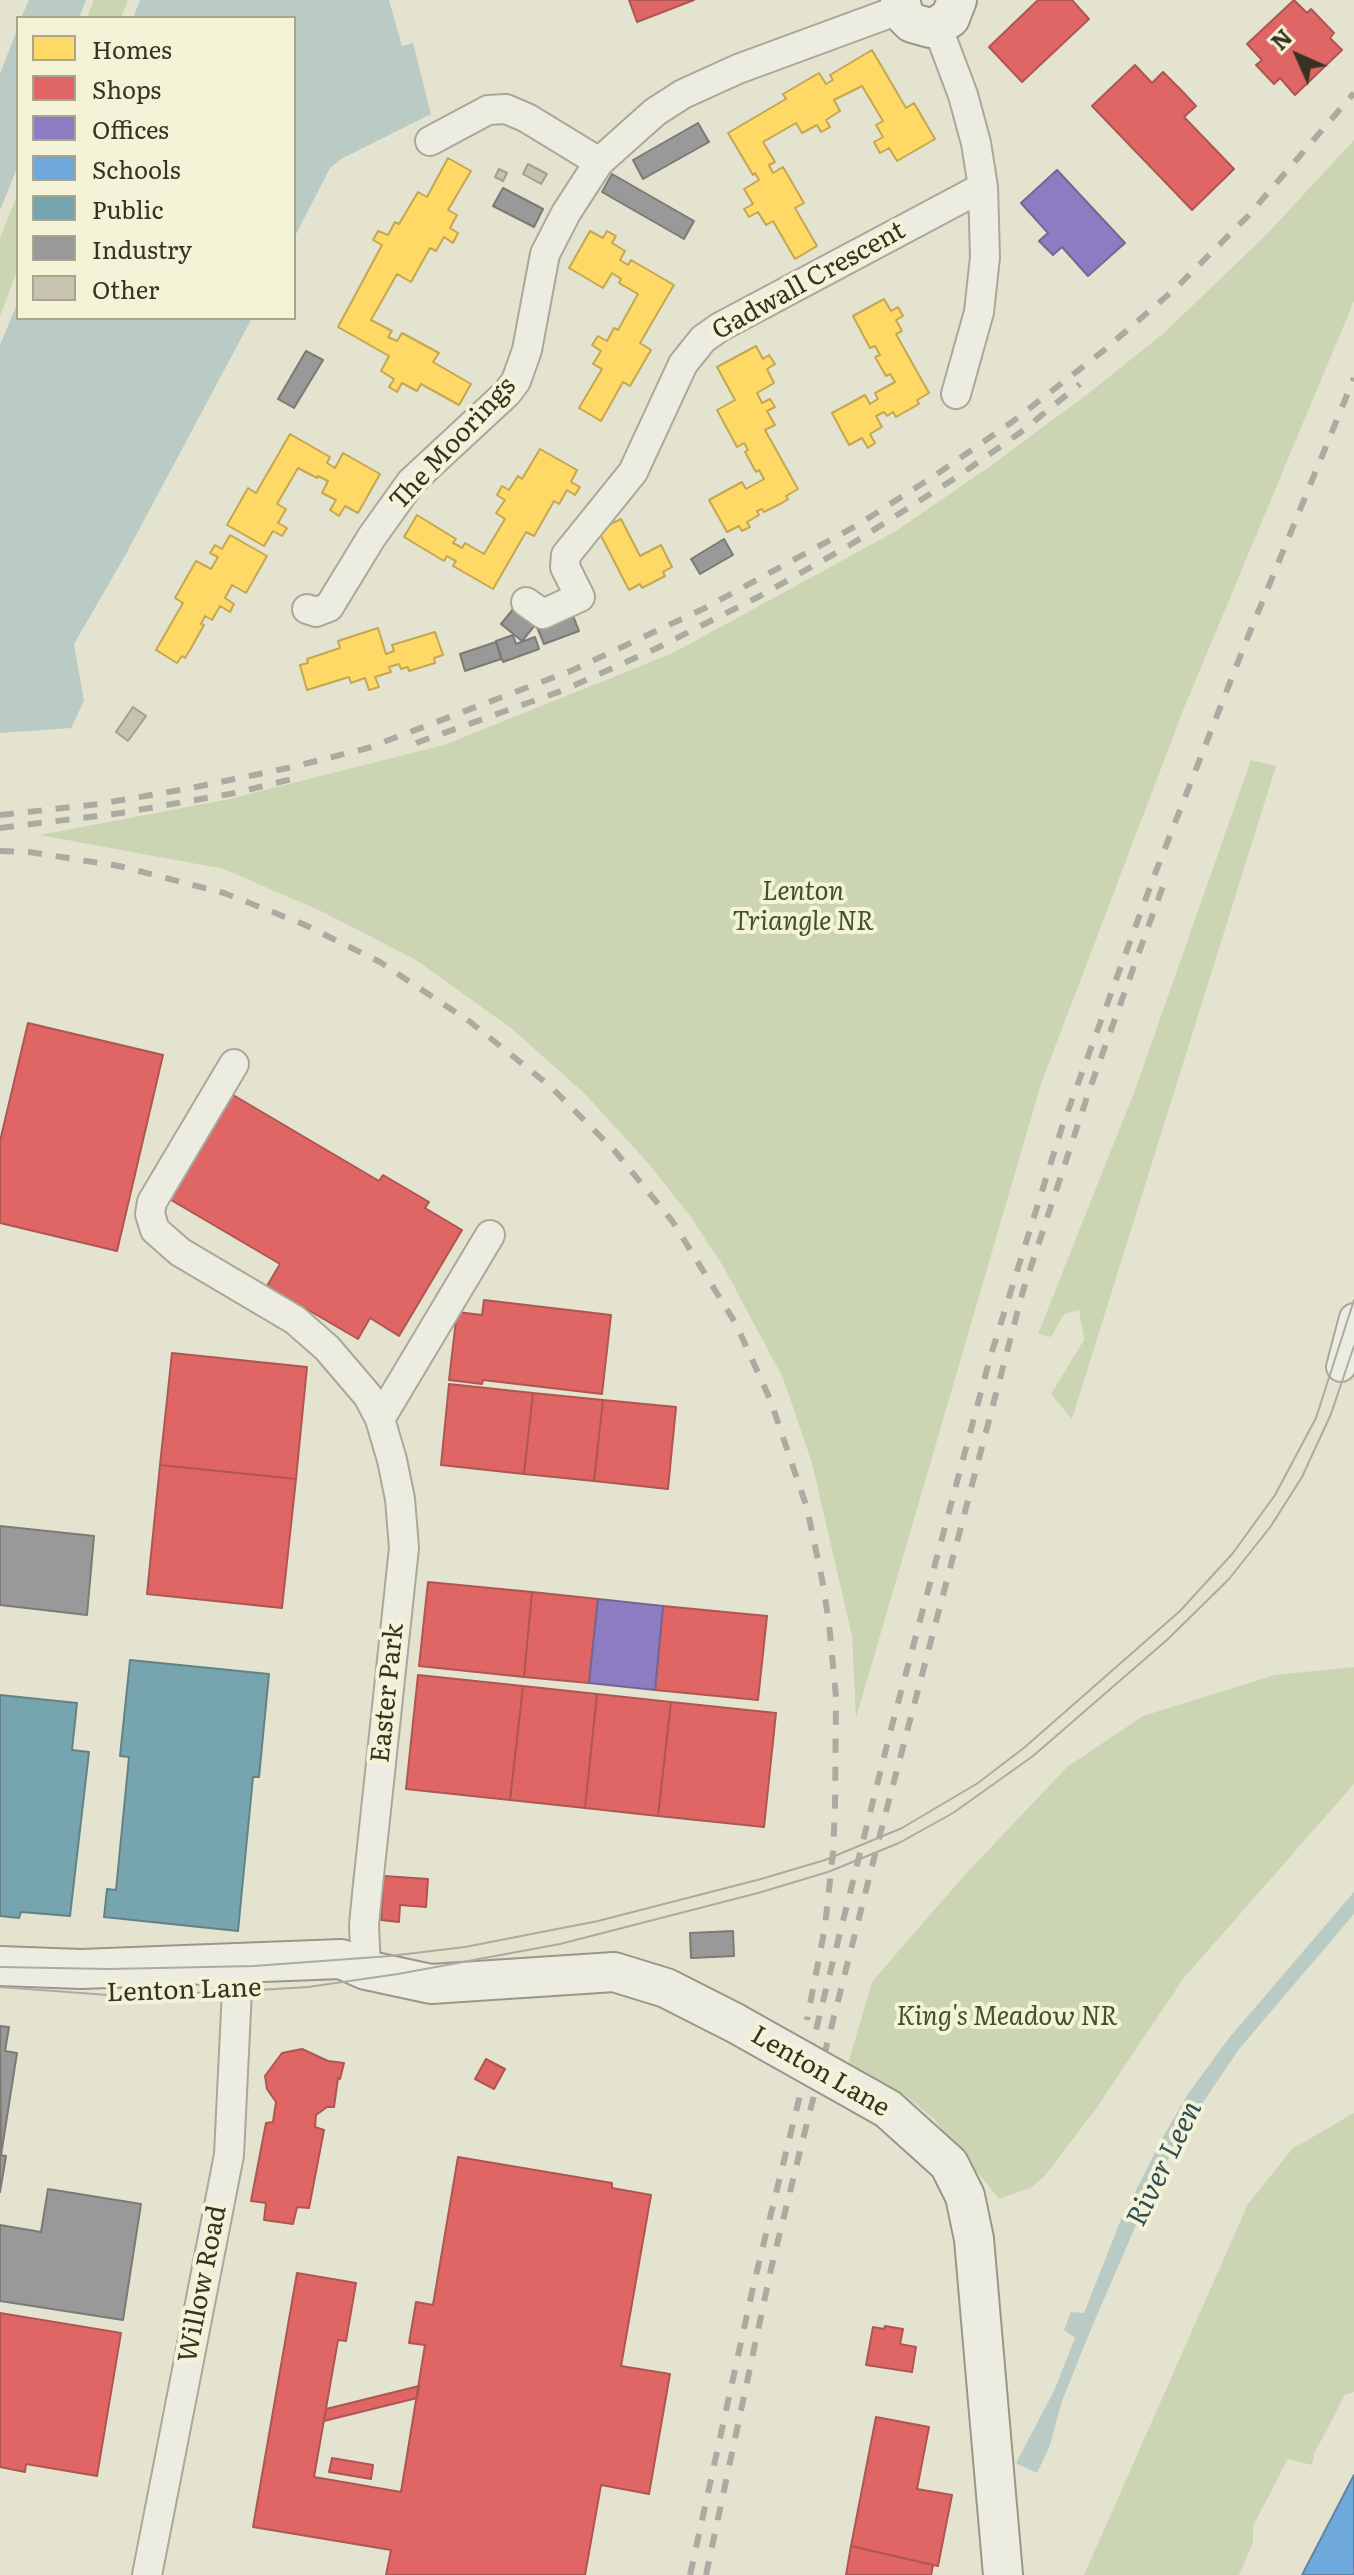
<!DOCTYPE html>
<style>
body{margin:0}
#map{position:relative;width:1354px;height:2575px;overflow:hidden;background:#e4e3cf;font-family:Literata,serif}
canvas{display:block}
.legend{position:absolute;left:16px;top:16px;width:280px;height:304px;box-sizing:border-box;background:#f4f3d7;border:2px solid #a9a68e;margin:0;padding:10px 14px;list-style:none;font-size:24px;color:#383220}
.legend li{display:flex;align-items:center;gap:16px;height:40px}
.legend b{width:40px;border:2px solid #a9a68e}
.north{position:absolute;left:1258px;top:16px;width:80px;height:80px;-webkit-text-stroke:6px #f4f3d7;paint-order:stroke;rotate:315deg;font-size:22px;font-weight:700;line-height:32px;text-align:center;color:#383220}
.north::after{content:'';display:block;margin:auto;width:28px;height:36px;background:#383220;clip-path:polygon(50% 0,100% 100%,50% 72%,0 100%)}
</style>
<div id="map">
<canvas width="1354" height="2575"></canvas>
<ul class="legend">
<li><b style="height:22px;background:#ffd966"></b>Homes</li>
<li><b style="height:22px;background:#e06666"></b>Shops</li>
<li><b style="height:22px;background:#8e7cc3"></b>Offices</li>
<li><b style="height:22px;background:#6fa8dc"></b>Schools</li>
<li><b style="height:22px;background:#76a5af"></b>Public</li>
<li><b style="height:22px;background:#999"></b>Industry</li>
<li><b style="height:22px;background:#c8c3b0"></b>Other</li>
</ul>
<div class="north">N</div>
</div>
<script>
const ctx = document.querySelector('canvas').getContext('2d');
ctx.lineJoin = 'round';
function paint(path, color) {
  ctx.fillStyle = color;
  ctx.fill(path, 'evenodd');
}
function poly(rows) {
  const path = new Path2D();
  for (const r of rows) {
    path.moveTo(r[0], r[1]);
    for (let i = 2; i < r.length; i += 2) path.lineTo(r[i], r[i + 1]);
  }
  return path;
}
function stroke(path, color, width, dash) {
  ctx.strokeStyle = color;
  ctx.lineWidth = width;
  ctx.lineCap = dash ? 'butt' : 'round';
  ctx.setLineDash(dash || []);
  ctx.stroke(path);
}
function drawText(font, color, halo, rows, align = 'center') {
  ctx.font = font + ' Literata,serif';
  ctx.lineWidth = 8;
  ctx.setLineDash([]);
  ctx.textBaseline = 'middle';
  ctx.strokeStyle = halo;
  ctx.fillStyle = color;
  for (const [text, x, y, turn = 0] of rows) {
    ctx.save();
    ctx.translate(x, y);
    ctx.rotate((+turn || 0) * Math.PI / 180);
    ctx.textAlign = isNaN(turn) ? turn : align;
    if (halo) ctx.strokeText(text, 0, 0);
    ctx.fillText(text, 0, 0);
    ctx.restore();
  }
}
paint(poly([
 [94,0,128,0,121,18,87,18],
 [1354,140,1354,301,1184,708,1041,1084,856,1718,852,1636,812,1463,783,1378,723,1266,690,1216,648,1163,584,1093,512,1029,416,960,323,912,224,869,40,835,229,799,444,745,673,653,896,531,989,467,1089,393,1165,332,1267,234],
 [18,193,18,269,0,316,0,238],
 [1251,760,1276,766,1072,1419,1051,1394,1084,1340,1079,1310,1064,1314,1051,1337,1038,1334,1135,1090],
 [1354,1667,1354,1784,1183,1979,1095,2110,1044,2177,1030,2188,999,2199,934,2119,903,2094,848,2064,872,1982,961,1879,1067,1767,1143,1716,1275,1675],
 [1354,2113,1354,2392,1345,2395,1314,2454,1312,2465,1288,2459,1253,2526,1253,2543,1239,2575,1084,2575,1248,2204,1292,2149]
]), '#ccd5b3');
paint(poly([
 [29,0,86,0,79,18,21,18],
 [140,0,389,0,402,46,413,43,431,114,341,159,330,168,294,238,294,18,133,18],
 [18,27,18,166,0,210,0,74],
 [18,302,18,318,252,318,126,554,74,644,84,701,71,728,0,733,0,345],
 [1354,1892,1354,1914,1239,2049,1179,2138,1146,2202,1091,2329,1062,2401,1050,2445,1037,2473,1016,2463,1054,2391,1075,2338,1064,2330,1071,2312,1084,2313,1120,2222,1163,2137,1188,2094,1229,2038]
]), '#bacac4');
const homes = poly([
 [872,50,906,108,914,103,935,139,897,161,889,148,880,153,874,142,883,137,876,125,883,121,862,86,834,100,840,111,826,120,830,127,821,132,817,125,802,133,796,123,763,142,775,162,769,165,773,173,783,167,804,203,795,208,817,246,795,259,773,221,766,225,758,212,749,217,744,209,753,204,744,189,759,180,755,173,753,175,728,133,786,99,783,94,819,73,826,84,833,80,830,75,872,50],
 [448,158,471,171,448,210,457,215,450,228,458,233,453,243,444,237,436,251,430,248,411,282,397,274,371,320,392,331,388,337,397,341,402,333,439,353,433,362,471,384,459,405,421,384,417,391,402,383,397,392,389,387,394,379,381,371,389,356,338,327,382,245,373,240,378,231,388,235,395,222,399,224,418,192,427,197,448,158],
 [590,231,603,238,607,231,616,236,612,243,625,251,620,260,628,265,631,260,674,285,640,343,651,350,630,386,623,382,601,421,579,408,602,369,593,364,601,351,592,345,598,336,607,341,614,328,618,330,638,294,619,283,621,279,612,273,603,288,569,268,590,231],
 [884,299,891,311,898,307,903,316,896,320,902,331,896,334,929,393,917,400,919,404,896,417,893,412,887,416,884,412,876,416,882,427,870,434,875,443,868,448,862,438,849,445,832,413,865,395,870,404,878,399,875,393,895,382,890,374,886,376,875,357,880,355,875,346,870,348,853,316,884,299],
 [756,346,763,359,769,355,775,364,767,369,774,383,757,393,762,403,770,399,775,407,767,411,775,425,765,430,798,489,786,496,788,499,782,503,764,512,762,509,757,511,759,515,747,522,750,527,742,531,739,526,727,532,709,500,742,482,746,489,764,479,759,470,756,472,745,452,748,450,744,443,737,447,717,410,735,400,717,367,756,346],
 [290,434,330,457,327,463,335,468,343,453,380,474,358,513,345,506,339,516,330,510,336,500,322,493,328,481,318,476,317,478,298,468,277,504,286,509,278,523,287,528,282,536,273,531,264,546,227,525,248,488,256,493,290,434],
 [540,449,577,470,571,482,580,487,575,495,567,490,559,504,554,501,534,536,526,532,493,589,453,566,456,561,452,559,447,556,444,561,404,537,417,515,456,539,453,543,459,546,462,548,465,543,484,554,505,519,496,513,505,500,497,495,502,486,509,490,518,476,522,479,540,449],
 [621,519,640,556,661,545,672,567,663,572,665,576,642,588,640,584,629,590,598,530,621,519],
 [230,535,267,556,246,593,232,585,225,598,234,604,230,612,220,606,212,620,205,616,201,624,204,625,190,650,185,658,182,656,177,663,156,650,183,603,175,598,196,561,211,569,218,557,210,553,215,545,222,549,230,535],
 [378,628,386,654,394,651,392,645,435,632,443,655,434,658,435,663,409,671,408,667,401,669,399,664,389,667,391,672,375,677,379,687,369,690,365,678,351,683,349,677,307,690,300,665,308,663,307,659,340,648,338,641,378,628]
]);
paint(homes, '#ffd966');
stroke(homes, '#c3a751', 2);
const shops = poly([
 [629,0,694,0,637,22,629,0],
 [1038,0,1072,0,1089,19,1022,82,989,47,1038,0],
 [1294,0,1307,13,1311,9,1334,33,1330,38,1342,50,1295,95,1280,78,1274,84,1256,65,1262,60,1247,44,1294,0],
 [1135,65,1152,83,1163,72,1181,90,1196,106,1184,117,1234,169,1192,210,1092,106,1135,65],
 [28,1023,163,1055,117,1251,0,1223,0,1141,28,1023],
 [228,1092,379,1181,383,1175,429,1202,425,1208,462,1230,399,1336,370,1318,358,1339,267,1286,280,1264,166,1197,228,1092],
 [484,1300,611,1315,602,1394,483,1380,482,1384,449,1380,457,1312,482,1315,484,1300],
 [172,1353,307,1367,296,1479,160,1465,172,1353],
 [449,1384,533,1393,524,1474,441,1465,449,1384],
 [533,1393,603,1400,594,1481,524,1474,533,1393],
 [603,1400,676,1407,668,1489,594,1481,603,1400],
 [160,1465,296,1479,282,1608,147,1594,160,1465],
 [428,1582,532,1592,524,1677,419,1666,428,1582],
 [532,1592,598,1599,589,1683,524,1677,532,1592],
 [663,1606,767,1616,758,1700,655,1690,663,1606],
 [418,1675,523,1686,510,1800,406,1789,418,1675],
 [523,1686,597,1694,585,1808,510,1800,523,1686],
 [597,1694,671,1702,658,1816,585,1808,597,1694],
 [671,1702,776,1713,764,1827,658,1816,671,1702],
 [384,1876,428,1879,426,1907,400,1905,399,1922,381,1920,384,1876],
 [302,2049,328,2061,344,2063,340,2079,338,2078,334,2107,327,2107,316,2115,315,2127,324,2130,309,2208,297,2207,293,2224,264,2220,266,2203,251,2201,266,2123,273,2122,276,2102,267,2089,265,2076,282,2053,302,2049],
 [486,2059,505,2069,494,2089,475,2079,486,2059],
 [458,2157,612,2183,612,2188,651,2195,621,2366,670,2374,649,2494,601,2485,585,2575,386,2575,391,2550,253,2527,297,2273,356,2283,346,2341,338,2340,314,2477,401,2492,425,2345,409,2343,416,2302,433,2305,458,2157],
 [0,2313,121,2333,97,2476,26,2464,25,2472,0,2467,0,2313],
 [885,2326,903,2329,900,2344,916,2347,912,2372,866,2365,873,2327,884,2329,885,2326],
 [419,2386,417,2398,324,2421,326,2409,419,2386],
 [876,2417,929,2427,917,2489,952,2495,938,2566,851,2546,876,2417],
 [332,2458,373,2465,371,2479,329,2472,332,2458],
 [851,2546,933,2565,931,2575,846,2575,851,2546]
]);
paint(shops, '#e06666');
stroke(shops, '#ae5651', 2);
const offices = poly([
 [1057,170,1125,243,1088,276,1062,247,1053,255,1039,241,1048,233,1021,203,1057,170],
 [598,1599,663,1606,655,1690,589,1683,598,1599]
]);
paint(offices, '#8e7cc3');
stroke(offices, '#746692', 2);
const schools = poly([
 [1354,2475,1354,2575,1302,2575,1354,2475]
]);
paint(schools, '#6fa8dc');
stroke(schools, '#5e85a4', 2);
const public = poly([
 [130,1660,269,1674,259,1777,253,1777,238,1931,104,1917,107,1889,116,1890,129,1757,120,1756,130,1660],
 [0,1695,77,1703,72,1750,89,1752,70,1916,21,1912,19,1918,0,1916,0,1695]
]);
paint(public, '#76a5af');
stroke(public, '#638284', 2);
const industry = poly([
 [698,123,709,142,643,179,633,160,698,123],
 [612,174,694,221,684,239,602,192,612,174],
 [503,188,543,209,534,227,493,206,503,188],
 [306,351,323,360,294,408,278,399,306,351],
 [724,539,733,555,700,574,691,559,724,539],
 [514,608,535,625,522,641,501,624,514,608],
 [572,613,579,631,544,644,537,627,572,613],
 [513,635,516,644,535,637,539,649,503,662,496,641,513,635],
 [496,642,501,659,465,671,460,654,496,642],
 [0,1526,94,1536,87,1615,0,1605,0,1526],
 [733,1931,734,1956,691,1958,690,1933,733,1931],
 [0,2026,9,2027,5,2051,17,2053,1,2155,0,2026],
 [0,2155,6,2156,0,2192,0,2155],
 [48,2189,141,2204,123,2320,0,2301,0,2225,41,2232,48,2189]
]);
paint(industry, '#999');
stroke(industry, '#7c7a75', 2);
const building = poly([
 [528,164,547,174,541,184,523,174,528,164],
 [499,169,507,173,503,181,495,177,499,169],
 [133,707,146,716,128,741,116,732,133,707]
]);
paint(building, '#c8c3b0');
stroke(building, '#a49f8e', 2);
const street = poly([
 [937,26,963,95,976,143,983,187,985,257,979,312,956,394],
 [430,141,488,110,506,109,527,118,599,162],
 [526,602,543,614,580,597,565,567,566,555,633,472,683,364,703,339,720,327,983,187],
 [307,609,316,612,329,607,371,538,411,482,507,393,516,381,527,350,545,254,566,213,599,162,655,112,683,94,738,69,901,9],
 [234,1064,152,1202,150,1214,155,1230,180,1252,295,1320,327,1348,368,1396,380,1419,392,1460,400,1499,404,1548,367,1894,364,1925,366,1970],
 [1341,1367,1354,1318],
 [380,1419,490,1235],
 [147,2575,229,2155,237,1990,207,1966]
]);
const secondary = poly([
 [900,0,904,15,912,23,930,28,937,26,950,18,957,0],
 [0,1966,81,1969,341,1959,366,1970,431,1984,614,1972,666,1988,735,2023],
 [865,2096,888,2109,949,2164,965,2196,974,2239,1003,2575]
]);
stroke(street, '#aaa898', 32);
stroke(secondary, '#999788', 42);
stroke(street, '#ecece0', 28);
stroke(secondary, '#ecece0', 38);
stroke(poly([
 [0,1967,109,1969,254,1966,390,1956,465,1947,598,1921,761,1879,825,1860,902,1828,978,1783,1025,1747,1180,1611,1233,1553,1275,1495,1316,1418,1354,1300],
 [0,1987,108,1995,225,1992,308,1987,398,1974,560,1944,758,1893,828,1872,899,1843,953,1813,1033,1756,1168,1639,1229,1579,1271,1526,1302,1477,1331,1414,1354,1346]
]), '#acaba1', 2);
stroke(poly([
 [416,743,564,690,655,649,760,596,850,545,957,477,1021,432,1080,384],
 [0,815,99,804,186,789,288,768,368,748,573,670,705,608,856,526,937,474,1012,422,1103,351,1176,288,1248,216,1354,93],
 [0,828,121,813,235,793,296,778],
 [0,851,29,852,119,866,224,893,303,924,380,962,469,1021,550,1086,614,1150,673,1222,736,1324,770,1399,807,1508,822,1579,829,1623,836,1697,835,1808,833,1852,825,1927,807,2020],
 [690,2575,754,2283,827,1985,890,1733,990,1358,1062,1127,1153,879,1245,644,1354,378],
 [706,2575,771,2269,803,2139,883,1823,1023,1291,1089,1091,1164,883]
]), '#acaba1', 6, [14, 14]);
const secondaryBridge = poly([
 [735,2023,865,2096]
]);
stroke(secondaryBridge, '#999788', 42, []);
stroke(secondaryBridge, '#ecece0', 38);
drawText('26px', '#383220', '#f4f3d7', [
 ["Gadwall Crescent",809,281,-29],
 ["The Moorings",453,444,-47],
 ["Easter Park",388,1693,-84],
 ["Lenton Lane",184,1991,-2],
 ["Lenton Lane",820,2072,30],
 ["Willow Road",203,2284,-79]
]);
drawText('italic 26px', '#3d5328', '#f4f3d7', [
 ["Lenton",803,892],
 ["Triangle NR",803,922],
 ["King's Meadow NR",1007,2017]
]);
drawText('italic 28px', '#314f57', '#f4f3d7', [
 ["River Leen",1165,2164,-64]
]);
</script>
